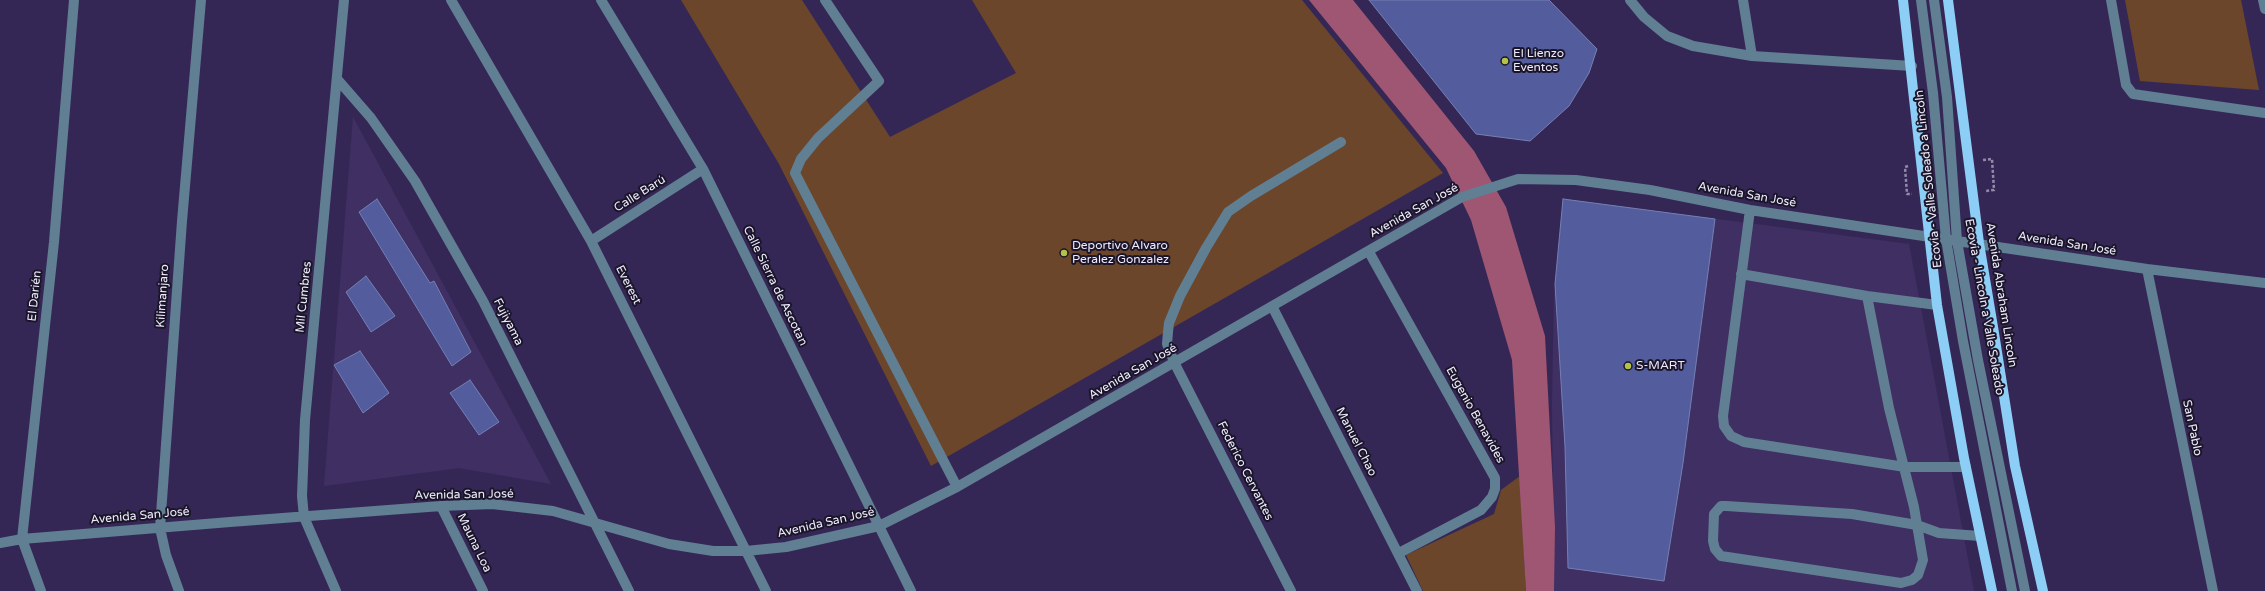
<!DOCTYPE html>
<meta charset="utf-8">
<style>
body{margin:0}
canvas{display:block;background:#352755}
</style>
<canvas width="2265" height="591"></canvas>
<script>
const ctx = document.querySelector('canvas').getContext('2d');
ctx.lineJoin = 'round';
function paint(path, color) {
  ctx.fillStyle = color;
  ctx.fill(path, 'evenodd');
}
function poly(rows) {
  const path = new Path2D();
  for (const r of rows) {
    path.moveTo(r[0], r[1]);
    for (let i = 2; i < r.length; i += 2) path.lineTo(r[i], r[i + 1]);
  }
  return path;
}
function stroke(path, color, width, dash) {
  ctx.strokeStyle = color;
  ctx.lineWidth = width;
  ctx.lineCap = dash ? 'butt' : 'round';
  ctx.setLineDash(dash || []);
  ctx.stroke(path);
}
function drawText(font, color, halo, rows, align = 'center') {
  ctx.font = font + ' "Varela Round",sans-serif';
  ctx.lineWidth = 4;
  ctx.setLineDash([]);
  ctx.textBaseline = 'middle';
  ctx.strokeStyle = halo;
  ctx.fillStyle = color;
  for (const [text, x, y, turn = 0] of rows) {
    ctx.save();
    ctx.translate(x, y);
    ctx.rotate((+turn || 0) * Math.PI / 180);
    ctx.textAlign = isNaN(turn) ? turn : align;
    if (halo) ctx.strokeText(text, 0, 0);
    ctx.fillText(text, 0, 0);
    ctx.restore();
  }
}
paint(poly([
 [353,117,551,484,459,468,324,486],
 [1563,199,1909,244,1974,591,1554,591,1552,404,1554,295]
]), '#3f2f63');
paint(poly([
 [681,0,802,0,890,137,1016,73,972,0,1302,0,1443,173,931,466,779,164],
 [2125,0,2241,0,2259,90,2140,81],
 [1520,476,1526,591,1423,591,1406,555,1494,514,1501,490]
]), '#6b462b');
paint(poly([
 [1309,0,1353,0,1474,151,1506,207,1545,336,1555,527,1554,591,1526,591,1512,360,1471,220,1446,168]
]), '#9f5673');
const building = poly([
 [1369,0,1549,0,1597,49,1589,73,1569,106,1530,141,1476,134,1369,0],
 [377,199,430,283,434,281,471,352,452,366,359,212,377,199],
 [1563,199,1715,219,1683,463,1664,581,1568,568,1565,447,1555,284,1563,199],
 [366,276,395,316,371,332,346,292,366,276],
 [360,351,389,393,363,413,334,365,360,351],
 [470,380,499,422,479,435,450,393,470,380]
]);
paint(building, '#535d9d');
stroke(building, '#757fb3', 1);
stroke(poly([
 [1983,160,1992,159,1994,190,1986,191],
 [1908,166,1905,167,1907,194,1912,194]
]), '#9289a9', 2.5, [3, 2]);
stroke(poly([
 [451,0,591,241,766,591],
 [601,0,703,169,911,591],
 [825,0,879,81,818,138,801,159,795,173,957,487],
 [1630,0,1644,17,1667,36,1693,46,1752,56,1912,66],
 [1743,0,1752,56],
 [1921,0,1933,93,1946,239,1963,341,2012,591],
 [1934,0,1947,97,1957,241,1978,360,2025,591],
 [2111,0,2126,85,2133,94,2265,113],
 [2263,0,2265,9],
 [338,80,371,118,415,181,483,301,629,591],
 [1750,210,1723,416,1724,426,1731,436,1744,442,1905,467,1966,467],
 [591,241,703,169],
 [1369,252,1495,478,1495,489,1492,497,1481,510,1399,553],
 [2147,269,2213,591],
 [1741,274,1867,296,1937,305],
 [1867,296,1889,408,1914,507,1917,525,1923,560,1918,575,1912,580,1901,583,1721,556,1715,549,1713,541,1714,514,1721,506,1726,506,1852,514,1917,525,1939,533,1980,536],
 [1272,306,1417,591],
 [441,506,483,591],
 [0,543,22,539,230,522,441,506,492,504,553,511,669,544,713,551,746,551,786,547,879,526,957,487,1462,197,1518,179,1576,180,1650,190,1750,210,1957,241,2147,269,2265,283],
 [41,591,22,539,54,242,74,0],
 [179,591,166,555,160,528,182,221,201,0],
 [336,591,304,517,302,496,305,420,344,0],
 [1291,591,1175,364,1167,344,1168,332,1169,323,1180,296,1206,248,1228,212,1251,196,1341,142]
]), '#617f93', 10);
stroke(poly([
 [1903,0,1937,305,1964,458,1992,591],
 [1948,0,1979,243,1994,333,2015,466,2043,591]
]), '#8ccef5', 10);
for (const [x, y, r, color] of [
 [1505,61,4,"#b4c24a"],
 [1064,253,4,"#b4c24a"],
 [1628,366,4,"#b4c24a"]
]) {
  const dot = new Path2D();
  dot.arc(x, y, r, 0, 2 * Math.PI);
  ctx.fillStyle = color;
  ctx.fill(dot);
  stroke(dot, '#1a1529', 1.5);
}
drawText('12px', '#f0ecfe', '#1a1529', [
 ["El Lienzo",1513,54],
 ["Eventos",1513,68],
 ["Deportivo Alvaro",1072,246],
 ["Peralez Gonzalez",1072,260],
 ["S-MART",1636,366]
], 'left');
drawText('12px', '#f0ecfe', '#1a1529', [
 ["Ecovía - Valle Soleado a Lincoln",1929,179,-96],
 ["Calle Barú",640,194,-32],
 ["Avenida San José",1747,195,10],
 ["Avenida San José",1414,211,-29],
 ["Avenida San José",2067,244,9],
 ["Everest",628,285,63],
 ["Calle Sierra de Ascotan",775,286,64],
 ["Avenida Abraham Lincoln",2001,295,81],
 ["El Darién",35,296,-84],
 ["Kilimanjaro",163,296,-86],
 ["Mil Cumbres",304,297,-84],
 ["Ecovía - Lincoln a Valle Soleado",1984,307,80],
 ["Fujiyama",508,322,63],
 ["Avenida San José",1133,372,-30],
 ["Eugenio Benavides",1475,415,61],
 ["San Pablo",2192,428,78],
 ["Manuel Chao",1356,442,63],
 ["Federico Cervantes",1245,471,63],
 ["Avenida San José",464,495,-1],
 ["Avenida San José",140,516,-5],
 ["Avenida San José",826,523,-13],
 ["Mauna Loa",474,543,64]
]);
</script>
